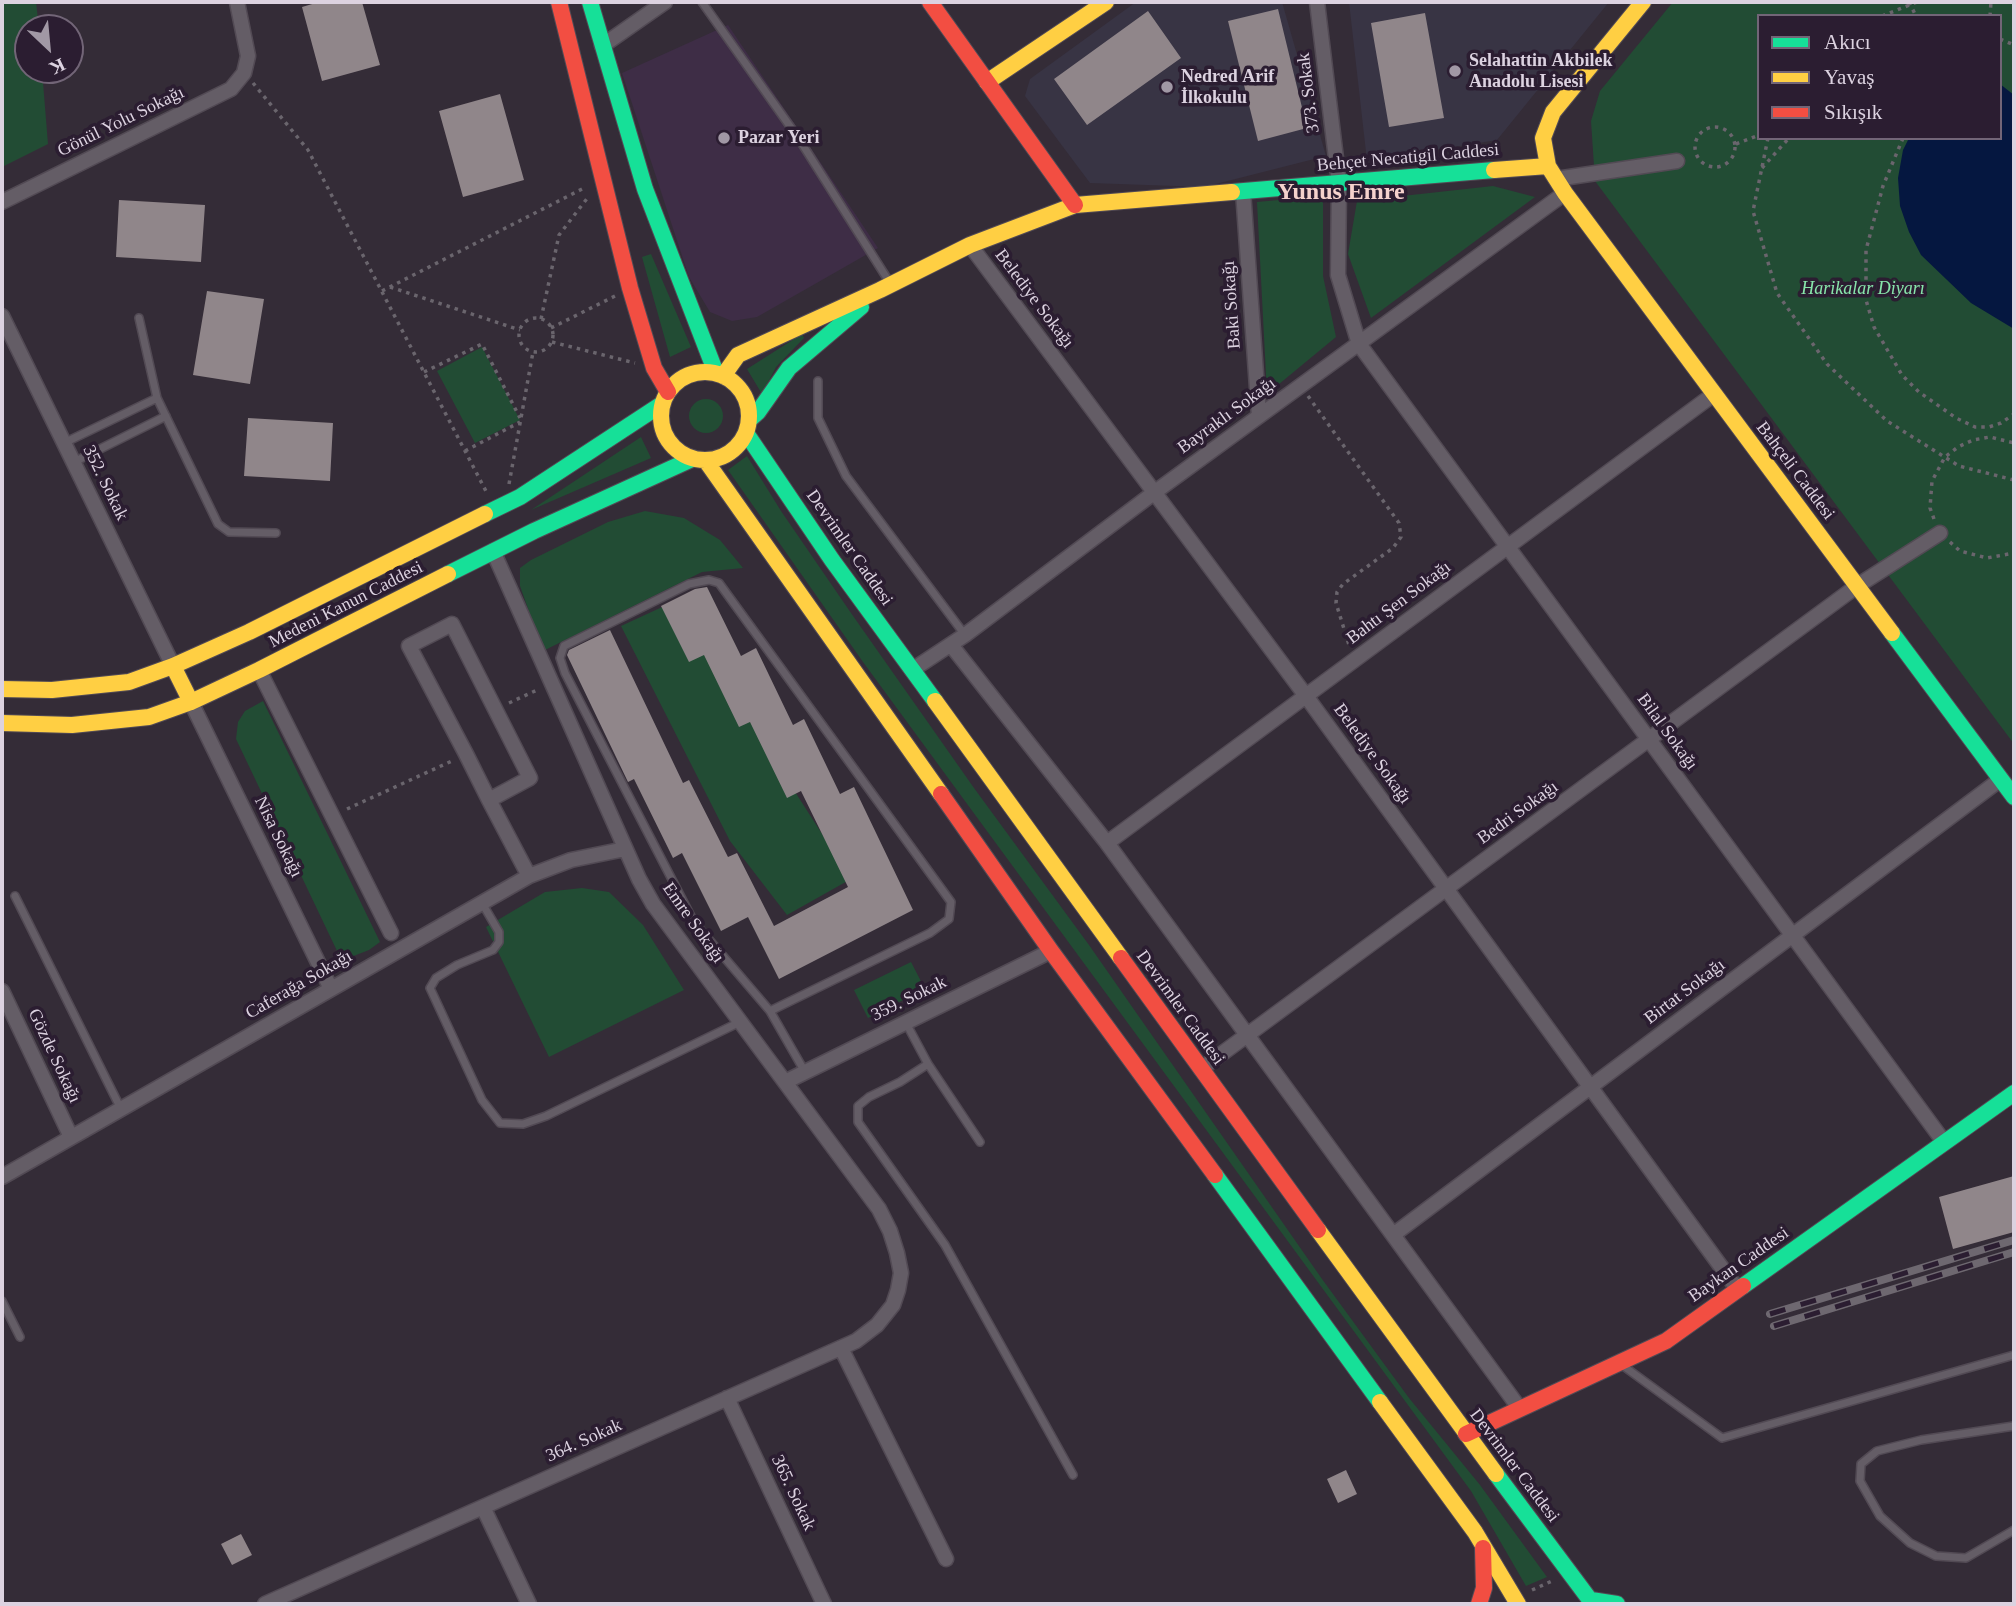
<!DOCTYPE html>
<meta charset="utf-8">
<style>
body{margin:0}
#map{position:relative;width:2016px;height:1606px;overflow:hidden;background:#342c37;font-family:Georgia,serif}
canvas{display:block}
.frame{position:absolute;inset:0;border:4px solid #dcd2e0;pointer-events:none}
.legend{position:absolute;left:1757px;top:14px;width:245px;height:126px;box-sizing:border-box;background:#2b1d31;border:2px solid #726577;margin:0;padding:9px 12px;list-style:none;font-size:21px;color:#dcd2e0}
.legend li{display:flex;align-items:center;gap:14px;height:35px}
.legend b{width:35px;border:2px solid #726577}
.north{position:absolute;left:14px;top:14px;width:70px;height:70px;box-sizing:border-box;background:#2b1d31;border:2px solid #726577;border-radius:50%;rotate:154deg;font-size:19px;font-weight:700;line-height:28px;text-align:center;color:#dcd2e0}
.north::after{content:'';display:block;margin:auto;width:24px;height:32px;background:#a198a5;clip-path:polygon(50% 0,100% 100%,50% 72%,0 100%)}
</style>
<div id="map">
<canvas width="2016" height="1606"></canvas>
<div class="frame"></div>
<ul class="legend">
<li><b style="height:9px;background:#16e098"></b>Akıcı</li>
<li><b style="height:9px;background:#ffcf43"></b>Yavaş</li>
<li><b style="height:9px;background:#f24e42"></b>Sıkışık</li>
</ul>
<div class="north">K</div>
</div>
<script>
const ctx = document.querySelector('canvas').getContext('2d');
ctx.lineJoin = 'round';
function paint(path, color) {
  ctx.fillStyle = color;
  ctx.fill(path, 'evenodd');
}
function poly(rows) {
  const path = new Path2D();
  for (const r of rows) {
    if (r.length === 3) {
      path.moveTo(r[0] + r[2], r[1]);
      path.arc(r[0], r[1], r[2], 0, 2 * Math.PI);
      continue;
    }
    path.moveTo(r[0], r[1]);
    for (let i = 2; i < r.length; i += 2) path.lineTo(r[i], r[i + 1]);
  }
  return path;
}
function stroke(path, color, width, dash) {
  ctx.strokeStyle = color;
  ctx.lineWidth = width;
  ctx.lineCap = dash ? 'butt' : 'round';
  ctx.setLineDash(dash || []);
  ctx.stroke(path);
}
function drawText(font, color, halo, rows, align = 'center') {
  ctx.font = font + ' Georgia,serif';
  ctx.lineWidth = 7;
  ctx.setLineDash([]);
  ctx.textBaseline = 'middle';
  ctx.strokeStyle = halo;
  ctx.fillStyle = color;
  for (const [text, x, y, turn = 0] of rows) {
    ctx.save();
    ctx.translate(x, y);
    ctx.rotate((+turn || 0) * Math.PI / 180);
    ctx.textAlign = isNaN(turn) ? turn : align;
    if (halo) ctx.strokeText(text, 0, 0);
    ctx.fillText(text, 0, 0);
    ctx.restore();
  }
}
paint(poly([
 [728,25,878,248,757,317,732,321,710,312,689,277,622,73]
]), '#3e2d46');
paint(poly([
 [1136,2,1282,2,1326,156,1204,187,1090,183,1025,96,1030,79],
 [1349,2,1609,2,1497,140,1367,161]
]), '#383444');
paint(poly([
 [2,2,36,2,39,28,28,28,28,70,42,70,48,144,2,167],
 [1673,2,2014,2,2014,744,1595,181,1591,121,1600,91],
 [1759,16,2000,16,2000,138,1759,138],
 [1493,186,1535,197,1371,318,1348,254,1357,201],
 [1323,196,1323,276,1336,337,1267,394,1257,202],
 [651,254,691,347,670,357,642,257],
 [802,334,804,338,776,367,762,394,747,369],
 [482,347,520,420,475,443,437,371],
 [706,416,17],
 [641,437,651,458,531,510],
 [747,456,781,511,851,613,974,788,1089,945,1322,1279,1409,1398,1480,1485,1547,1577,1526,1586,1471,1491,863,662,728,470],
 [645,511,684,518,720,540,743,568,702,572,543,651,520,586,520,568,531,560,608,522],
 [673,602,851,879,787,915,730,841,621,626],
 [263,701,380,942,369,950,351,957,338,953,236,739,238,722,245,711],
 [582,888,609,892,643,925,684,990,549,1057,486,927,545,892],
 [911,962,925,989,868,1018,854,990]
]), '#224c34');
paint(poly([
 [2000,84,2014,95,2014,329,1971,303,1921,255,1909,232,1900,206,1898,178,1903,150,1909,138,2000,138]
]), '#051740');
paint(poly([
 [319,2,362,2,380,65,322,81,302,7],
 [1278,9,1307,128,1258,141,1228,21],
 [1148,11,1181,58,1087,125,1054,79],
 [1425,13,1444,118,1389,127,1371,23],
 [500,94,524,180,463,197,439,111],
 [119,200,205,205,201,262,116,257],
 [207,291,264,299,250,384,193,375],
 [248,418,333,423,330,481,244,476],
 [707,587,741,656,756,648,793,725,804,719,840,794,854,787,913,910,779,979,748,917,721,931,682,853,673,858,634,779,628,782,567,655,569,650,610,630,683,783,689,780,728,857,737,853,774,926,848,887,801,791,787,798,750,722,739,727,704,655,689,662,661,606,695,589],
 [2014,1176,2014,1232,1953,1249,1939,1197],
 [1346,1470,1357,1494,1338,1503,1327,1479],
 [241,1534,252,1555,232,1565,221,1544]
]), '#90868a');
const lane = poly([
 [702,2,799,139,890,283],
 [139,318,157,398,218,524,229,532,276,533],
 [818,381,818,418,846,476,965,635],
 [64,443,157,398],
 [74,462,166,416],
 [15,896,121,1109],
 [482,903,499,932,499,942,493,950,457,965,436,978,430,988,482,1100,500,1123,523,1124,546,1116,740,1022],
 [770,1011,930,933,949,919,951,902,719,583,709,580,689,584,564,646,560,658,565,673,694,922,770,1011,805,1072],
 [906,1023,928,1064,980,1142],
 [928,1064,900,1082,869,1097,858,1106,858,1122,945,1245,1073,1475],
 [2,1301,20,1337],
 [1622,1365,1722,1438,2014,1355],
 [2014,1426,1921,1440,1877,1451,1861,1464,1860,1481,1880,1516,1910,1543,1936,1556,1966,1558,2014,1530]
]);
const street = poly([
 [1317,2,1339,183,1338,275,1359,344,1944,1142],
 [602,46,665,2],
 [1556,179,1677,161],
 [1243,191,1259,416],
 [2,202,231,89,244,73,248,56,237,2],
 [970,245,1306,696,1738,1290],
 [2,316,173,666],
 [951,645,1107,843,1520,1409],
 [259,670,391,933],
 [912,670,965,635,1155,492,1565,193],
 [191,702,331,989],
 [489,800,530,778,452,624,409,646,466,754,489,800,529,876],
 [1107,843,1714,394],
 [2,991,71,1137],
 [1201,1069,1857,586,1940,533],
 [785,1082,1051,951],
 [2,1177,529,876,571,860,625,849],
 [1393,1235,2001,779],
 [841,1348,946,1559],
 [727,1398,824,1604],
 [483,1507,529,1604],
 [265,1604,856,1341,877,1325,893,1305,898,1290,901,1273,897,1253,890,1231,879,1209,653,904,639,879,493,551]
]);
const fast = poly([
 [590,2,645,189,716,373],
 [1232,192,1494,170],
 [749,420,758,412,789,368,861,307],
 [746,433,832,560,935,701],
 [485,514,520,497,662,404],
 [448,574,534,531,692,459],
 [1892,633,2014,797],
 [1215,1175,1380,1402],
 [1743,1286,2014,1093],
 [1496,1474,1593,1604],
 [1591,1600,1617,1604]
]);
const slow = poly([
 [987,82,1106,2],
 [1548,166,1565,193,1892,633],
 [1494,170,1548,166,1543,138,1553,112,1643,2],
 [705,416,44],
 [723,376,738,355,880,290,970,245,1075,205,1232,192],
 [706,461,941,794],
 [173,666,191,702],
 [2,689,52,690,129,682,173,666,249,632,485,514],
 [935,701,1121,958],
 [2,723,72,725,149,717,191,702,259,670,448,574],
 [1318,1230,1496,1474],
 [1380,1402,1475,1532,1518,1604]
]);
const jam = poly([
 [559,2,630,288,654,368,668,392],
 [930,2,1075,205],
 [941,794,1051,951,1215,1175],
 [1121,958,1318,1230],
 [1466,1434,1666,1341,1743,1286],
 [1479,1604,1484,1588,1483,1548]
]);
stroke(lane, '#524a54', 10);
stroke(street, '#524a54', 17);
stroke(fast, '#524a54', 18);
stroke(slow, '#524a54', 18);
stroke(jam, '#524a54', 18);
stroke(poly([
 [1909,2,1916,16],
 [1882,16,1917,2],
 [1990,16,1991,2],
 [2000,39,2014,45],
 [253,83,308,150,488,495],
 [1715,147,20],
 [1768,138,1753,211,1777,293,1827,364,1887,421,1959,466,2014,480],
 [1903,138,1883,186,1866,250,1866,300,1874,327,1902,375,1919,392,1956,418,1975,427,1989,427,2001,423,2014,414],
 [1736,144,1759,135],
 [1762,168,1789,138],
 [390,287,520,330],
 [382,291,586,187],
 [536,335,17],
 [541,319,559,235,589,196],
 [551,328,615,296],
 [552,342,635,363],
 [424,372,482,344,520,418],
 [1308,396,1399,523,1401,537,1393,548,1343,584,1337,592,1336,603,1349,645],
 [465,451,520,422],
 [509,484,533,352],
 [1934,519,1930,508,1932,481,1945,457,1958,447,1973,440,1990,437,2014,443],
 [1950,542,1960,551,1987,558,2014,553],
 [509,703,537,690],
 [347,809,454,760],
 [1532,1590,1552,1581]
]), '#6a656d', 3.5, [3.5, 5]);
stroke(lane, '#645d66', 7);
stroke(street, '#645d66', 14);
stroke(fast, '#16e098', 16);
stroke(slow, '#ffcf43', 16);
stroke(jam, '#f24e42', 16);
const rail = poly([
 [1770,1314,2014,1240],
 [1774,1326,2014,1252]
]);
stroke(rail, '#6e6870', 8);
stroke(rail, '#2b1d31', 5, [16]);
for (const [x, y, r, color] of [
 [1455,71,7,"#a198a5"],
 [1167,87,7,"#a198a5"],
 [724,138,7,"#a198a5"]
]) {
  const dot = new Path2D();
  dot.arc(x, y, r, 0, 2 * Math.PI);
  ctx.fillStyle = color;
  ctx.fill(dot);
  stroke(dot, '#2b1d31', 2.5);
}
drawText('bold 18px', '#dcd2e0', '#2b1d31', [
 ["Selahattin Akbilek",1469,61],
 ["Anadolu Lisesi",1469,82],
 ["Nedred Arif",1181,77],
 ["İlkokulu",1181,98],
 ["Pazar Yeri",738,138]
], 'left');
drawText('18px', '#dcd2e0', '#2b1d31', [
 ["373. Sokak",1309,93,-97],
 ["Gönül Yolu Sokağı",121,122,-26],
 ["Behçet Necatigil Caddesi",1408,158,-5],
 ["Belediye Sokağı",1034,299,53],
 ["Baki Sokağı",1232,305,-94],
 ["Bayraklı Sokağı",1227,416,-36],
 ["Bahçeli Caddesi",1795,471,53],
 ["352. Sokak",105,483,64],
 ["Devrimler Caddesi",849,548,55],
 ["Bahtı Şen Sokağı",1399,603,-37],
 ["Medeni Kanun Caddesi",346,605,-27],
 ["Bilal Sokağı",1667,732,54],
 ["Belediye Sokağı",1372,754,54],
 ["Bedri Sokağı",1518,813,-36],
 ["Nisa Sokağı",278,837,64],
 ["Emre Sokağı",693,923,55],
 ["Caferağa Sokağı",299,985,-30],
 ["Birtat Sokağı",1685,992,-37],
 ["359. Sokak",909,999,-26],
 ["Devrimler Caddesi",1180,1008,54],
 ["Gözde Sokağı",54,1056,65],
 ["Baykan Caddesi",1739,1265,-35],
 ["364. Sokak",584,1441,-24],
 ["Devrimler Caddesi",1514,1466,53],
 ["365. Sokak",793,1493,65]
]);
drawText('italic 18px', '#88e5ab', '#2b1d31', [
 ["Harikalar Diyarı",1863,289]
]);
drawText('bold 24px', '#f5d2cd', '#2b1d31', [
 ["Yunus Emre",1341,193]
]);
</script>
